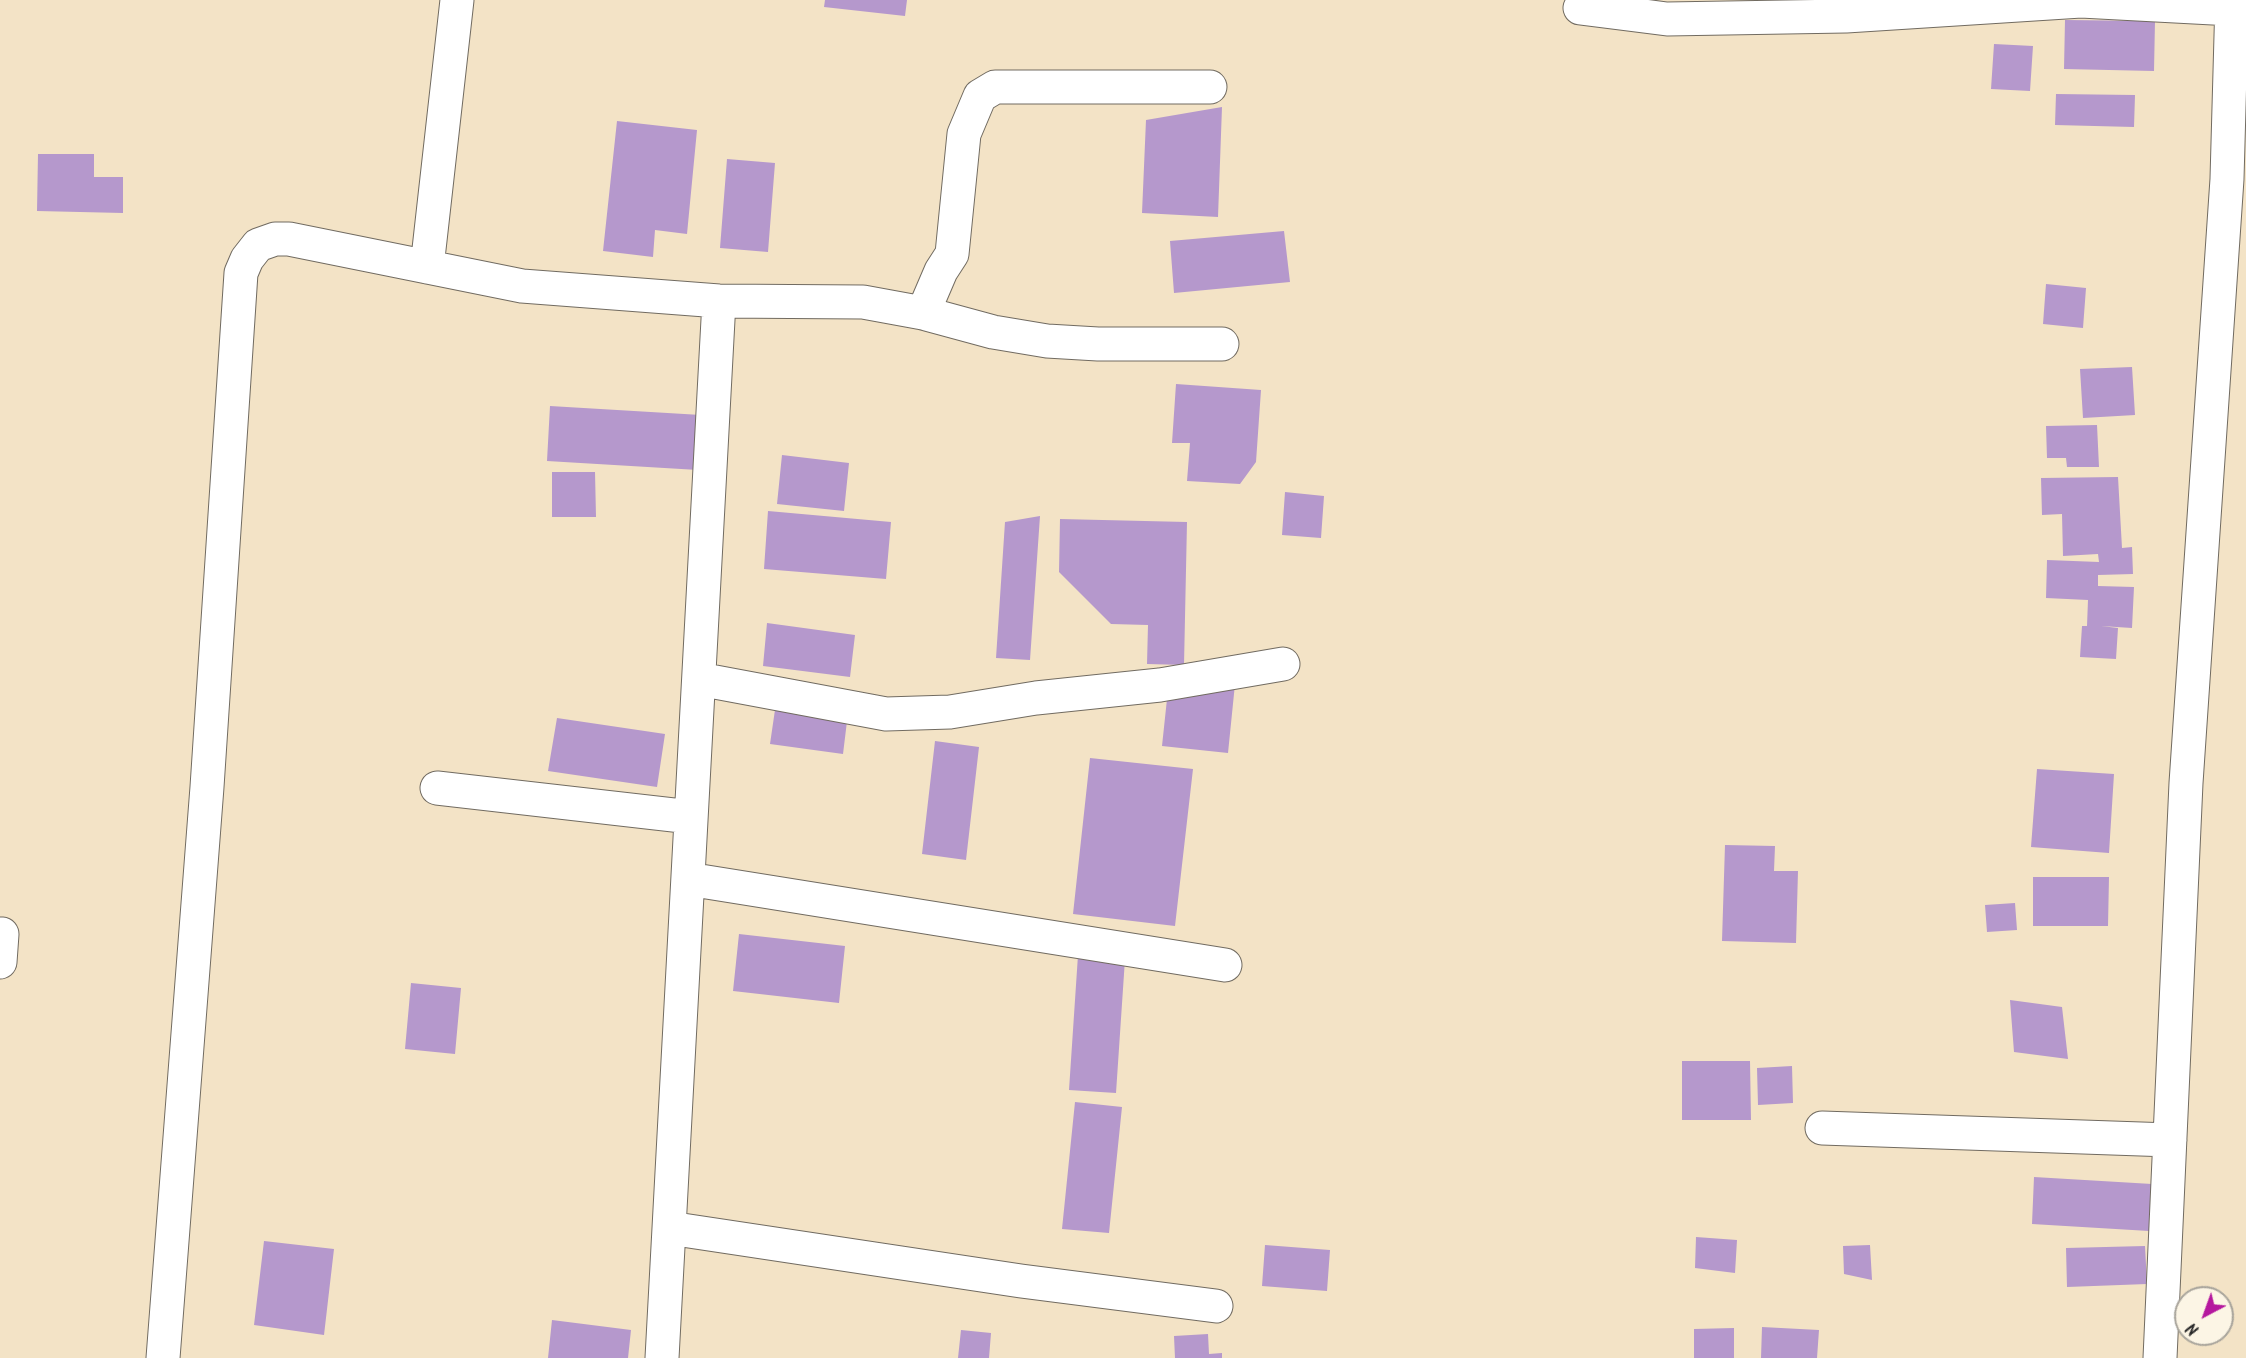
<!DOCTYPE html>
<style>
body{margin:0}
#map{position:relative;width:2246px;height:1358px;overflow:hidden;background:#f3e3c6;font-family:Kalam,sans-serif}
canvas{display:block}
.north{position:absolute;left:2174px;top:1286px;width:60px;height:60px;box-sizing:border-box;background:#fcf5e5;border:2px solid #a8a49b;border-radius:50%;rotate:221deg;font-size:16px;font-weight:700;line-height:24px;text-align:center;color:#2b2b2b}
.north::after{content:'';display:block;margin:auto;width:21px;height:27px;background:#b5179e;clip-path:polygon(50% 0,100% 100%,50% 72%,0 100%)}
</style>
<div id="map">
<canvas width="2246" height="1358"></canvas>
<div class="north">N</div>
</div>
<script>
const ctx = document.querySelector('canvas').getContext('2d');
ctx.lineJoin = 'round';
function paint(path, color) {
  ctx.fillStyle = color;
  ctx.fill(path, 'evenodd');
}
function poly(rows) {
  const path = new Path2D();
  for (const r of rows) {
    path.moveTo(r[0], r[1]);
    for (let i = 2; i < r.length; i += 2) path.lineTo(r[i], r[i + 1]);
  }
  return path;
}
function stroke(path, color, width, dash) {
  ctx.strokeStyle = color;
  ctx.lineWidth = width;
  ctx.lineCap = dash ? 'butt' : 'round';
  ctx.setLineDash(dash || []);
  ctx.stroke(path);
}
paint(poly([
 [825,0,907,0,905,16,824,7],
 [2065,20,2155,21,2154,71,2064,69],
 [1994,44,2033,46,2030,91,1991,89],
 [2056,94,2135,95,2134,127,2055,125],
 [1222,107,1218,217,1142,213,1146,120],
 [617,121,697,130,687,234,655,230,653,257,603,251],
 [38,154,94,154,94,177,123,177,123,213,37,211],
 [727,159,775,163,768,252,720,248],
 [1284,231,1290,282,1174,293,1170,241],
 [2046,284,2086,288,2083,328,2043,324],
 [2132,367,2135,415,2083,418,2080,369],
 [1176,384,1261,390,1256,462,1240,484,1187,481,1190,443,1172,443],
 [550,406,701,415,698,470,547,461],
 [2097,425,2099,467,2067,467,2066,458,2047,458,2046,426],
 [782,455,849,463,844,511,777,504],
 [552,472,595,472,596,517,552,517],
 [2118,477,2122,548,2132,547,2133,574,2098,575,2098,586,2134,587,2132,628,2101,626,2118,628,2116,659,2080,657,2082,626,2087,626,2088,600,2046,598,2047,560,2099,562,2098,554,2063,556,2062,514,2042,515,2041,478],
 [1285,492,1324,496,1321,538,1282,535],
 [768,511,891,522,886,579,764,569],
 [1040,516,1030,660,996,658,1005,522],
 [1060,519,1187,522,1184,665,1147,664,1148,625,1111,624,1059,572],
 [767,623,855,635,850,677,763,666],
 [1235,684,1228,753,1162,746,1167,699],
 [776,703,848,713,843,754,770,744],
 [557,718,665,734,657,787,548,771],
 [935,741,979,747,966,860,922,854],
 [1090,758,1193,769,1175,926,1073,914],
 [2037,769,2114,774,2109,853,2031,847],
 [1725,845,1775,846,1774,871,1798,871,1796,943,1722,941],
 [2033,877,2109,877,2108,926,2033,926],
 [2015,903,2017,930,1987,932,1985,905],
 [739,934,845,946,839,1003,733,991],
 [1078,955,1125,959,1116,1093,1069,1090],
 [411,983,461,988,455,1054,405,1049],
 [2010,1000,2062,1007,2068,1059,2014,1052],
 [1682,1061,1750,1061,1751,1120,1682,1120],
 [1792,1066,1793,1103,1758,1105,1757,1068],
 [1075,1102,1122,1107,1109,1233,1062,1229],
 [2034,1177,2152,1184,2149,1231,2032,1224],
 [1696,1237,1737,1240,1735,1273,1695,1268],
 [264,1241,334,1249,324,1335,254,1325],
 [1265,1245,1330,1250,1327,1291,1262,1286],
 [1870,1245,1872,1280,1844,1274,1843,1246],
 [2145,1246,2147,1284,2067,1287,2066,1248],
 [552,1320,631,1330,628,1358,548,1358],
 [1762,1327,1819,1330,1817,1358,1761,1358],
 [1734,1328,1734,1358,1694,1358,1694,1329],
 [961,1330,991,1333,989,1358,958,1358],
 [1208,1334,1209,1354,1222,1353,1222,1358,1175,1358,1174,1336]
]), '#b598cc');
const minor = poly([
 [1580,8,1667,19,1846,16,2081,1,2232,9],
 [427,267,457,0],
 [923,313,941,271,952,254,964,134,980,96,995,87,1210,87],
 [699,679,886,714,950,712,1036,698,1160,685,1283,664],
 [437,788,691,817],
 [688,879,1225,965],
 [0,962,2,934],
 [1822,1128,2170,1140],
 [669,1228,1021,1281,1216,1306],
 [163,1358,207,787,241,273,247,259,258,245,275,239,289,239,522,286,719,301,863,302,923,313,993,332,1047,341,1098,344,1222,344],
 [662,1358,719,301],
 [2160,1358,2186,783,2227,179,2232,0]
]);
stroke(minor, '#716b61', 35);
stroke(minor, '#fff', 33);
</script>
